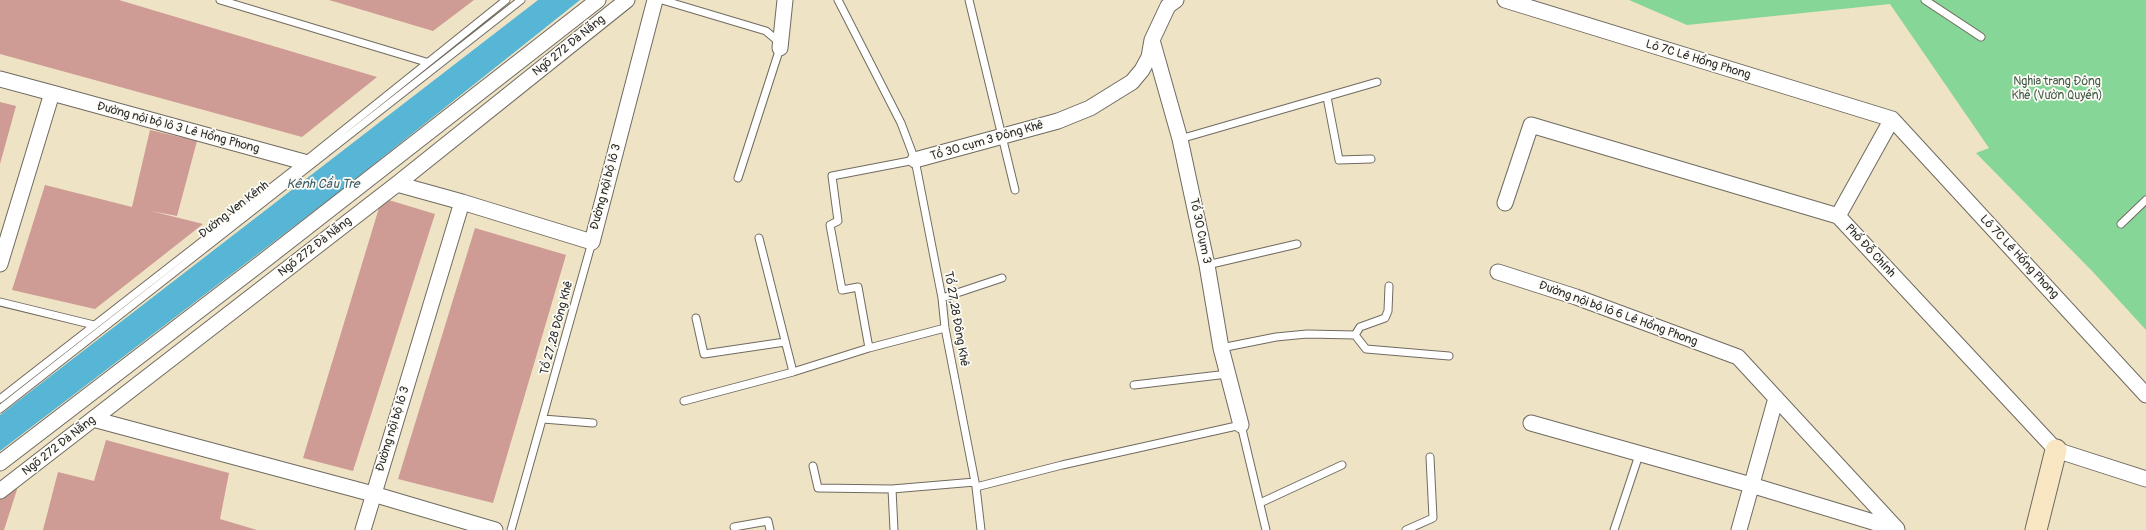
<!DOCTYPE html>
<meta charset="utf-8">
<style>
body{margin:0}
canvas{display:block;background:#efe3c5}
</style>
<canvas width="2146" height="530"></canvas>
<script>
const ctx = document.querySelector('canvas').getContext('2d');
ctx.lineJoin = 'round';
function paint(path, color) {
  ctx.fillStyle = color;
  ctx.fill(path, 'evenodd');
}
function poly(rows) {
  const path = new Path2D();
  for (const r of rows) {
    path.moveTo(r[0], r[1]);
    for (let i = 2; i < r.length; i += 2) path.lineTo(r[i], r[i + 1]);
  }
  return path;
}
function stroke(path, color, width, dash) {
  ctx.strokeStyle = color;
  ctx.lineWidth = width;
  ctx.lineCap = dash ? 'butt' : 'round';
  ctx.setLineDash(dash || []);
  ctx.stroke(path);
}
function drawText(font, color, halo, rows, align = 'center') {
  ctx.font = font + ' Pangolin,sans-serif';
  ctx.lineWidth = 3.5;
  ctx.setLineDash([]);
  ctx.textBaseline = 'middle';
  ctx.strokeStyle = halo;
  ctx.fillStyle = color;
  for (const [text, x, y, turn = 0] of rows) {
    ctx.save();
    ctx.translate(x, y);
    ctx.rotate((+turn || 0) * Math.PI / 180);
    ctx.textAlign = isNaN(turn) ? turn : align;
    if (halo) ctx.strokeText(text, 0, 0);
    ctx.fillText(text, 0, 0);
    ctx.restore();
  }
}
paint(poly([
 [1629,0,2146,0,2146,330,2093,272,1976,153,1989,148,1890,4,1687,25]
]), '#85d697');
paint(poly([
 [538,0,580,0,339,192,0,451,0,415]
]), '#57b6d5');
paint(poly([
 [0,0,119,0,377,77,302,137,0,54],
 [329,0,474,0,433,31],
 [0,102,16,106,0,164],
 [150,130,197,141,177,216,151,211,203,224,95,309,12,290,45,185,132,207],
 [382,198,435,214,353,471,303,458],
 [475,228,566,255,493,503,398,479],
 [106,440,229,473,220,519,257,530,43,530,58,472,94,481],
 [22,474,4,530,0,530,0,492]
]), '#ce9b95');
const lane = poly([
 [220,0,426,62],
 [662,0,766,31,779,42,780,48,738,178],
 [838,0,901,123,915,160,942,298,945,328,976,487,981,530],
 [969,0,1015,190],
 [1925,0,1981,37],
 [1327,97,1339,160,1371,159],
 [1180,139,1377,82],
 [2121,224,2146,200],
 [759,238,793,372],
 [1207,265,1297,244],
 [942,298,1002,278],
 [0,302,94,325],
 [696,318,704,354,785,342],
 [1355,335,1360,327,1385,318,1388,311,1389,286],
 [869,348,858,287,842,290,830,225,838,221,832,176,915,160],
 [1221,348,1276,337,1307,334,1355,335,1366,349,1449,356],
 [1134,385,1228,374],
 [0,399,304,162,506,0],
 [684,401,793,372,869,348,945,328],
 [0,409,521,0],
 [543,419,593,423],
 [813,466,818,488,892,489,975,482],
 [976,487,1062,465,1241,425,1266,530],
 [892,489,894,530],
 [1260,503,1342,465],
 [734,527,768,521,770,530],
 [511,530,592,242],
 [1406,530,1433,518,1430,457],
 [1614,530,1639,455]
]);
const street = poly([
 [1505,0,1892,119,2146,395],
 [1152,40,1180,139,1207,265,1221,348,1241,425],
 [780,48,785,0],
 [0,79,52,93],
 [915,160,1058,121,1090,108,1132,82,1142,70,1149,57,1152,40,1168,6,1176,0],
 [397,184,462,202,592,242,655,0],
 [1505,203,1531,125,1838,216,2056,450,2146,479],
 [1838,216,1892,119],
 [0,264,52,93,304,162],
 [1498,272,1576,297,1738,357,1897,529],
 [93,419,373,494,495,530],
 [1531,423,1751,485,1896,529],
 [0,463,261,263,598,0],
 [0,491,397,184,627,0],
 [363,530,462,202],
 [1739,530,1776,398]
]);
const secondary = poly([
 [2036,530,2056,450]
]);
stroke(lane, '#706b61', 9);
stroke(street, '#706b61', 17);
stroke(secondary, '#706b61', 23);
stroke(lane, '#fff', 7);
stroke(street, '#fff', 15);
stroke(secondary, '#f9e7c3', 21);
drawText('12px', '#2b2b2b', '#fdfcf7', [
 ["Ngõ 272 Đà Nẵng",569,46,-39],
 ["Lô 7C Lê Hồng Phong",1698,60,17],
 ["Đường nội bộ lô 3 Lê Hồng Phong",178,128,15],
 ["Tổ 30 cụm 3 Đông Khê",987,141,-16],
 ["Đường nội bộ lô 3",606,187,-75],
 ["Đường Ven Kênh",234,210,-38],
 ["Tổ 30 Cụm 3",1200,231,78],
 ["Ngõ 272 Đà Nẵng",315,247,-38],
 ["Phố Đỗ Chính",1870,251,47],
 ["Lô 7C Lê Hồng Phong",2019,257,47],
 ["Đường nội bộ lô 6 Lê Hồng Phong",1618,314,20],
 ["Tổ 27,28 Đông Khê",956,319,80],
 ["Tổ 27,28 Đông Khê",557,328,-75],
 ["Đường nội bộ lô 3",393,429,-73],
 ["Ngõ 272 Đà Nẵng",59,446,-38]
]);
drawText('12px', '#465e4b', '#fdfcf7', [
 ["Nghia trang Đông",2057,82],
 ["Khê (Vườn Quyến)",2057,96]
]);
drawText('italic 13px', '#3a5c66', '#fdfcf7', [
 ["Kênh Cầu Tre",323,185]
]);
</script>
